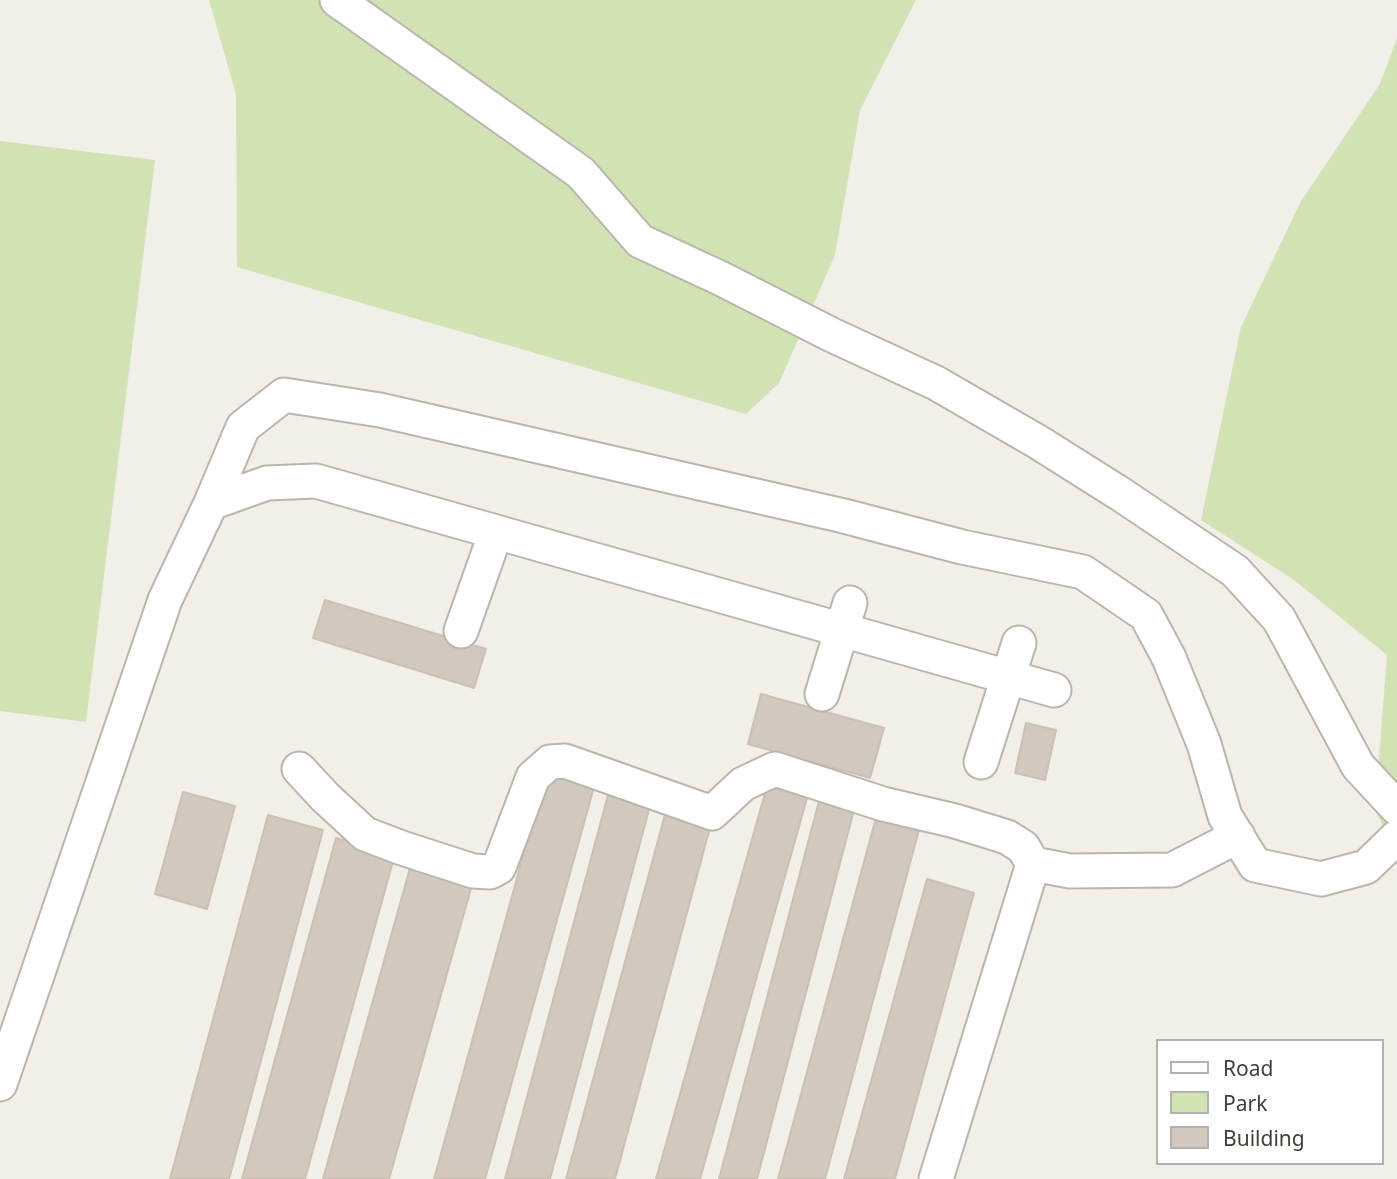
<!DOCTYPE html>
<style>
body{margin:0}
#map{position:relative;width:1397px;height:1179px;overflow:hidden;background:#f2eee8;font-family:"Noto Sans",sans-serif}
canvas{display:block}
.legend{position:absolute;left:1156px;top:1039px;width:228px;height:126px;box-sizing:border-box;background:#fff;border:2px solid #b4b2af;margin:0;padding:9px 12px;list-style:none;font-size:21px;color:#443e37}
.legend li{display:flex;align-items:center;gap:14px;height:35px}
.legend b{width:35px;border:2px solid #b4b2af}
</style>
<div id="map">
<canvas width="1397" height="1179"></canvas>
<ul class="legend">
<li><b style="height:9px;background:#fff"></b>Road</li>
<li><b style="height:19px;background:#d1e2b5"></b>Park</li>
<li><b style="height:19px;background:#d2c9be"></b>Building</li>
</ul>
</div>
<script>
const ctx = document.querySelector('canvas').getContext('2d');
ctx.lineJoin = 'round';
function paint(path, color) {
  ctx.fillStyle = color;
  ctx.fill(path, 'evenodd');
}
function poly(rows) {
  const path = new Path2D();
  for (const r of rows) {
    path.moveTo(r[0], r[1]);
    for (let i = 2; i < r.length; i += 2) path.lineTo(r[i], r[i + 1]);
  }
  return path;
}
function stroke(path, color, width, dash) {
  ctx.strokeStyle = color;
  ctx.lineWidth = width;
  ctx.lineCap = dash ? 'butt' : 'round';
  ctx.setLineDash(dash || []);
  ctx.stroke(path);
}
paint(poly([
 [209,0,916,0,860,110,835,255,779,383,746,414,237,267,236,94],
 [1397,38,1397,857,1375,809,1387,655,1294,580,1201,520,1241,327,1301,201,1380,84],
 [0,141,155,160,86,722,0,711]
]), '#d1e2b5');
const building = poly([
 [325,600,486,649,474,688,313,638,325,600],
 [761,694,884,728,870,778,748,744,761,694],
 [1026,723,1056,730,1045,780,1015,773,1026,723],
 [546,773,594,787,485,1179,434,1179,546,773],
 [767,786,807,798,700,1179,656,1179,767,786],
 [183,792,235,806,207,909,155,894,183,792],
 [608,795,650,806,550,1179,505,1179,608,795],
 [819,801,854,810,757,1179,719,1179,819,801],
 [666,811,711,824,615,1179,566,1179,666,811],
 [877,814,920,826,825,1179,778,1179,877,814],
 [268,815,323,830,229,1179,170,1179,268,815],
 [336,838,395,854,305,1179,242,1179,336,838],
 [412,861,474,878,389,1179,323,1179,412,861],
 [927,879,974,893,895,1179,844,1179,927,879]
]);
paint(building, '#d2c9be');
stroke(building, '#ccc0b2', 2);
const minor = poly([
 [337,0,581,173,640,241,720,278,832,335,936,383,1038,442,1122,495,1235,571,1279,619,1358,766,1397,808],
 [211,503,243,427,284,395,380,410,844,516,962,547,1083,572,1146,615,1169,658,1204,744,1225,816,1255,865,1321,879,1366,867,1397,837],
 [461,631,496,532],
 [822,694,850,603],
 [981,762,1019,643],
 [299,769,325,797,365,834,402,848,473,871,490,872,499,867,533,777,550,762,565,761,712,813,743,784,775,769,883,804,955,821,1007,837,1023,847,1033,864],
 [0,1084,165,600,211,503,267,483,316,481,1054,690],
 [936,1179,1033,864,1070,871,1172,870,1238,836]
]);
stroke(minor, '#bcb5ab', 37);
stroke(minor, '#fff', 33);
</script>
